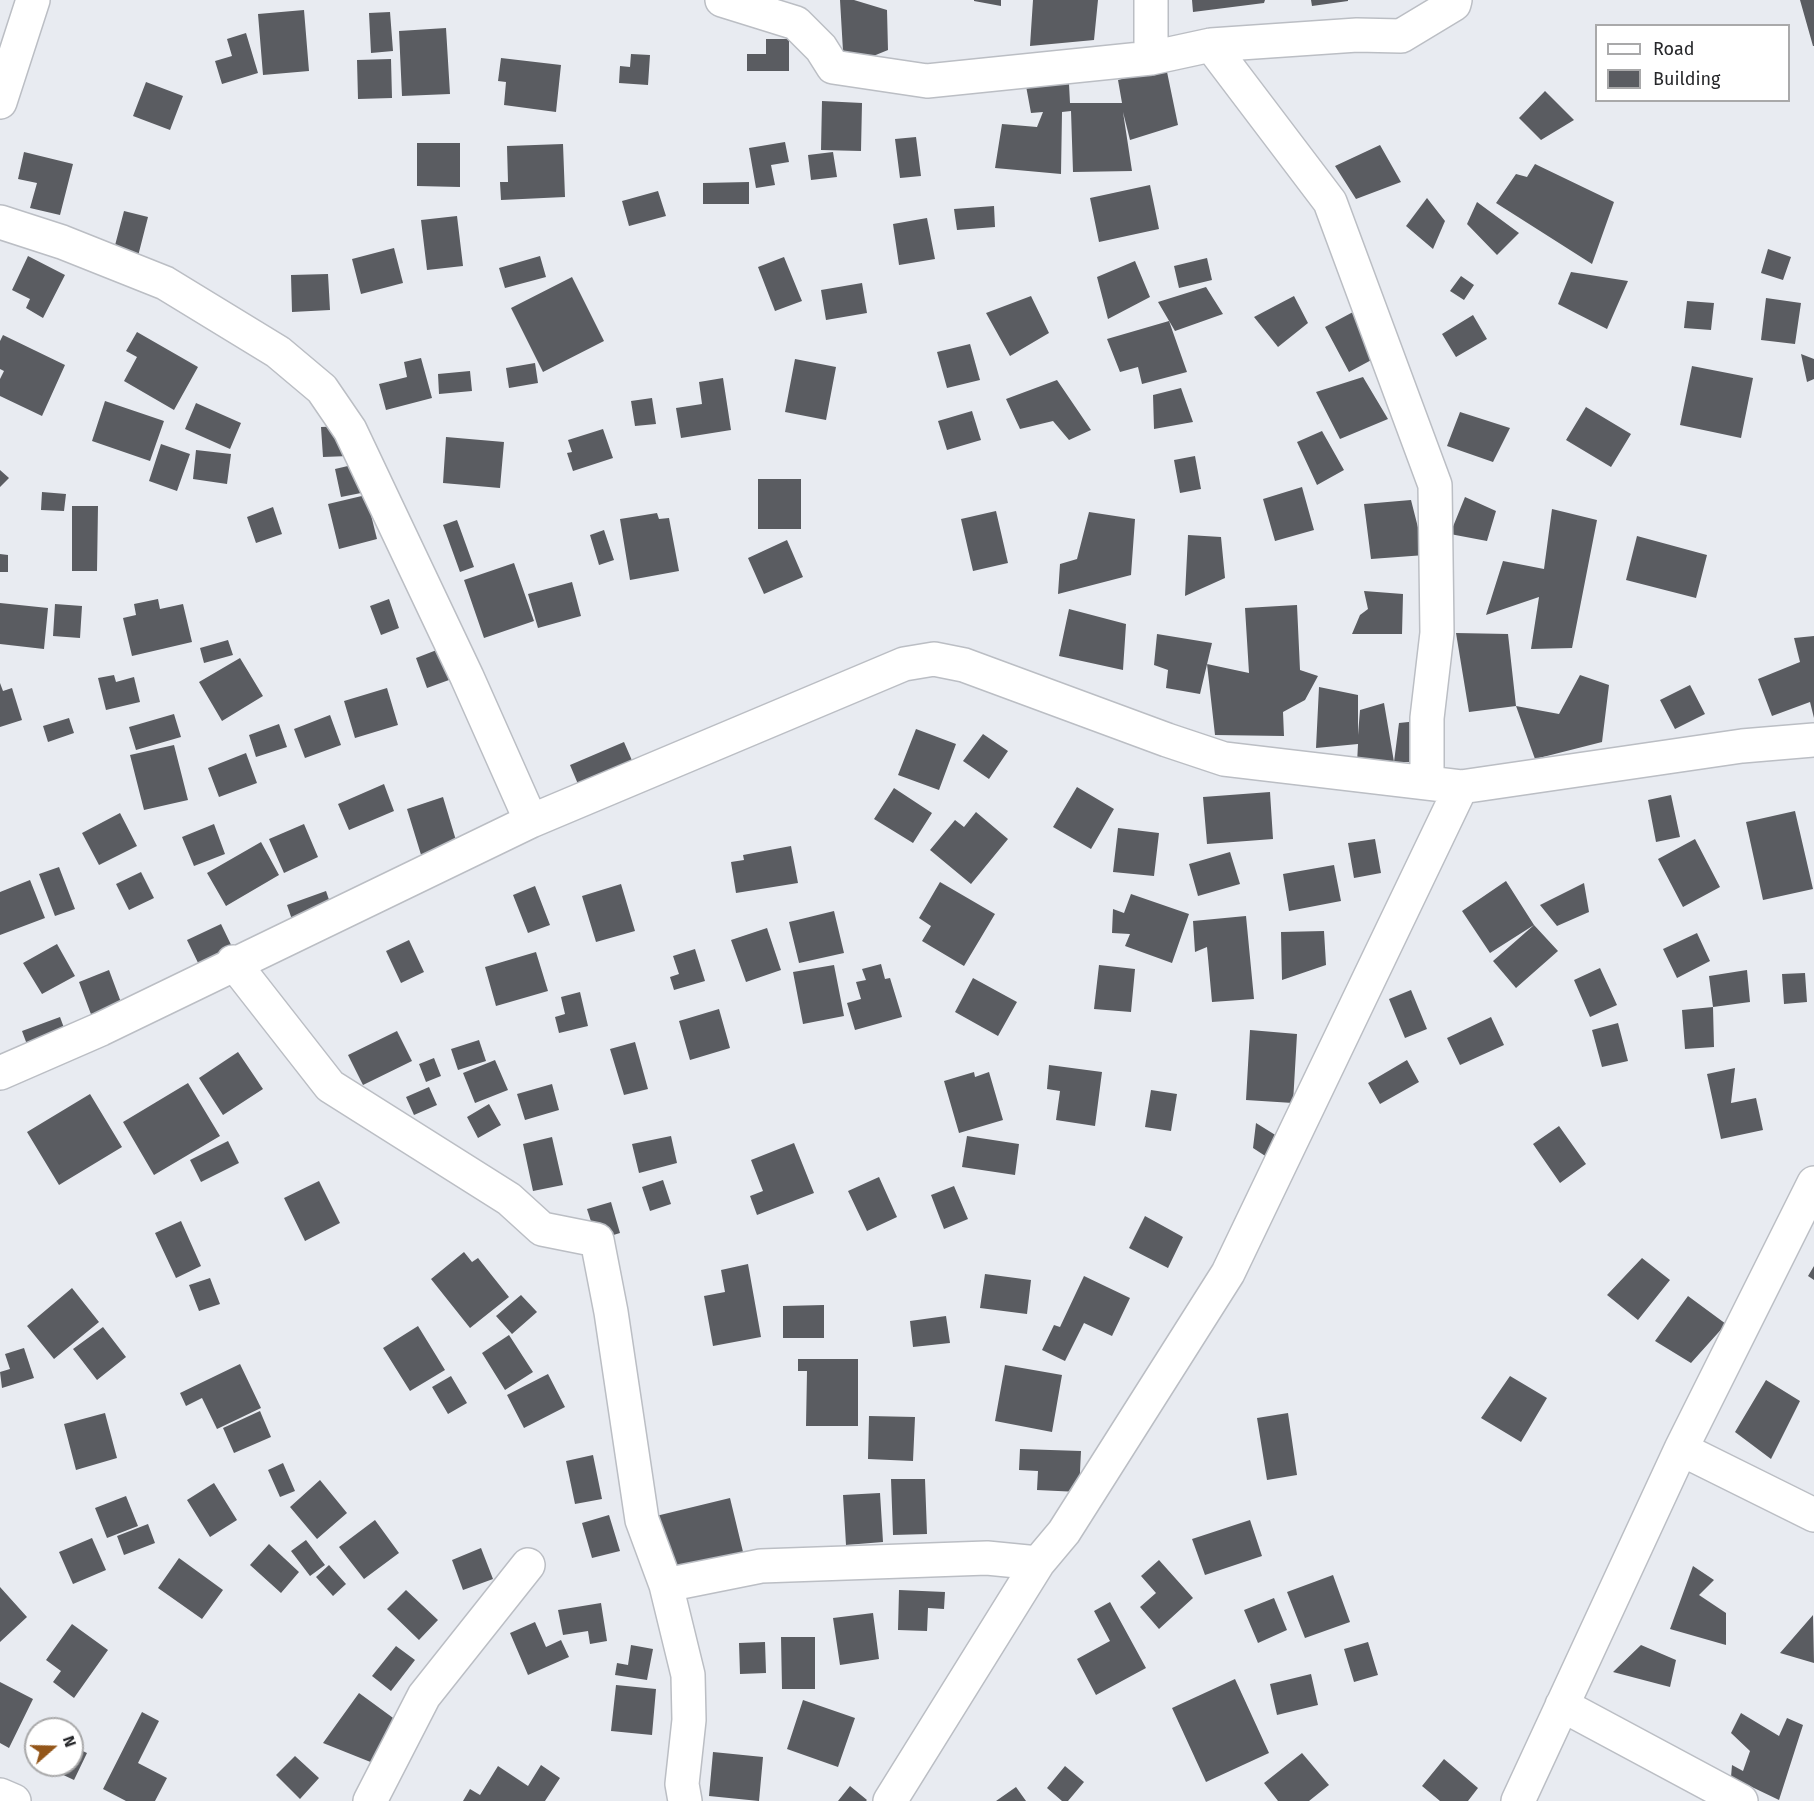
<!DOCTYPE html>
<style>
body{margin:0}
#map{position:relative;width:1814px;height:1801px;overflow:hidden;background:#e8ebf1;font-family:"Fira Sans",sans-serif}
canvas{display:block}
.legend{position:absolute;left:1595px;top:24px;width:195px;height:78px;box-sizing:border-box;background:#fff;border:2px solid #a9a9aa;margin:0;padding:8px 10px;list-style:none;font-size:18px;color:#27282b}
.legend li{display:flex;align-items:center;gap:12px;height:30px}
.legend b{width:30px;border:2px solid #a9a9aa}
.north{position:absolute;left:24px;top:1717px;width:60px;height:60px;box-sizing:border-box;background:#fff;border:2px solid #a9a9aa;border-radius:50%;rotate:70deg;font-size:16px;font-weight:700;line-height:24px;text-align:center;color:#27282b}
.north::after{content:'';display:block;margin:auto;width:21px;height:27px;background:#935619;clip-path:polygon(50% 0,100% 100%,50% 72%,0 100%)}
</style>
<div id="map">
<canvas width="1814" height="1801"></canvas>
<ul class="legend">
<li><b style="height:8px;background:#fff"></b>Road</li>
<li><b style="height:16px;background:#5a5c61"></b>Building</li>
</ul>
<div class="north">N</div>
</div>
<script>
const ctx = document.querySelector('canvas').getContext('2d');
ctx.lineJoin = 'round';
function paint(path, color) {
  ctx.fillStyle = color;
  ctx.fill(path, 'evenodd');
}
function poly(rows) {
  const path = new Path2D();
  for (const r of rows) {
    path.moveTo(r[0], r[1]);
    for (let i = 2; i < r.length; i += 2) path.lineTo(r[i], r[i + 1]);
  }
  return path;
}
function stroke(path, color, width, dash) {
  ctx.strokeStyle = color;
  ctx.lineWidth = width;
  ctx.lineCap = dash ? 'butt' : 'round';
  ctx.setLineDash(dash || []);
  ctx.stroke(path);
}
paint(poly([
 [840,0,854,0,887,10,888,50,844,68],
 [974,0,1001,0,1001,6,974,1],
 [1033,0,1098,0,1094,40,1030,46],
 [1192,0,1265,0,1264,3,1193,12],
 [1311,0,1348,0,1348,1,1312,6],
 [1800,0,1814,0,1814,46,1813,46],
 [304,10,309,71,263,75,258,14],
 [390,12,393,51,371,53,369,13],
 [446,28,450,94,402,96,399,31],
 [246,33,258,73,222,84,215,61,232,56,227,39],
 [766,39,789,39,789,71,747,71,747,54,766,54],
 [631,54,650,55,648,85,619,83,620,66,630,67],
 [501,58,561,65,556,112,504,105,506,82,498,81],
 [391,59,392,98,358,99,357,60],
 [1166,67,1178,125,1130,140,1123,112,1132,171,1073,172,1071,111,1062,112,1061,174,995,168,1002,124,1037,127,1043,112,1031,113,1026,86,1069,84,1070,103,1122,103,1118,80],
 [146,82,183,96,170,130,133,116],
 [1545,91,1574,120,1541,140,1519,118],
 [822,101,862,103,861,151,821,150],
 [916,137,921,176,900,178,895,139],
 [785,142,789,162,771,165,775,185,756,188,749,148],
 [417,143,460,143,460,187,417,186],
 [563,144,565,197,501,200,500,182,508,182,507,146],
 [1380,145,1401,182,1356,199,1335,166],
 [24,152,73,164,60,215,30,208,37,183,18,179],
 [833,152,837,177,811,180,808,155],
 [1535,164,1614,202,1592,264,1496,203,1516,174,1527,177],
 [749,182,749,204,703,204,703,183],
 [1150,185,1159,229,1099,242,1090,198],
 [658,191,666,216,629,226,622,201],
 [1427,198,1445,221,1433,249,1406,226],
 [1477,202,1519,233,1497,255,1467,224],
 [994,206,995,227,957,230,954,209],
 [124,211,148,217,137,260,113,253],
 [457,216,463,266,427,270,421,220],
 [927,218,935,259,899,265,893,224],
 [394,248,403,283,361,294,352,259],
 [1768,249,1791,257,1783,280,1761,273],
 [28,256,65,275,43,318,26,308,30,299,12,290],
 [540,256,546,277,505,288,499,268],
 [784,257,802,301,775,311,758,267],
 [1207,258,1212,280,1179,288,1174,266],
 [1135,261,1150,297,1108,319,1097,277],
 [1571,272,1628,281,1607,329,1558,304],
 [328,274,330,310,292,312,291,275],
 [1461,276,1474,285,1464,300,1450,291],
 [572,277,604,341,543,372,511,308],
 [862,283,867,313,826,320,821,290],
 [1206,287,1223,314,1175,331,1158,302],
 [1031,296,1049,333,1010,356,986,313],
 [1294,296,1308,323,1278,347,1254,317],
 [1766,298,1801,303,1795,344,1761,340],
 [1687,301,1714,303,1711,330,1684,328],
 [1353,312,1377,357,1349,372,1325,327],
 [1473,315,1487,339,1456,357,1442,334],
 [1169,321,1187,372,1142,384,1138,367,1120,372,1107,339],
 [137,332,198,367,174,410,124,381,137,357,126,351],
 [3,335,65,365,42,416,0,396,0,379,4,371,0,369,0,341],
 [970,344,980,380,947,388,937,352],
 [1801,354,1814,359,1814,379,1807,382],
 [421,358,432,398,386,410,379,384,407,377,404,362],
 [795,359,836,367,826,420,785,412],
 [535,363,538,383,509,388,506,368],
 [1692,366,1753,378,1741,438,1680,425],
 [470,371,472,391,439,394,438,374],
 [1363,377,1388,419,1340,439,1316,392],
 [723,378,731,430,681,438,676,408,702,404,699,382],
 [1057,380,1091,430,1069,440,1053,421,1020,429,1006,399],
 [1181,388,1193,422,1154,429,1153,395],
 [652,398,656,424,635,426,631,401],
 [105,401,164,421,150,461,92,441],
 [196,403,241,423,230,449,185,429],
 [1586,407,1631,434,1611,467,1566,440],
 [972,411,981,440,947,450,938,421],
 [1460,412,1510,428,1493,462,1447,446],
 [346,426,349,456,323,457,321,427],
 [603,429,613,458,573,471,567,453,572,452,568,440],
 [1322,431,1344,470,1317,485,1297,442],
 [446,437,504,442,500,488,443,483],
 [161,444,190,454,177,491,149,481],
 [196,450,231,454,227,484,193,479],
 [1195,456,1201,489,1180,493,1174,460],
 [365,462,371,491,341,497,335,469],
 [0,470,9,478,0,487],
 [758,479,801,479,801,529,758,529],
 [1302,487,1314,530,1275,541,1263,499],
 [42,492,66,494,64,511,41,510],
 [366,495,377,539,339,549,328,504],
 [1465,497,1496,511,1487,541,1450,534],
 [1411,500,1425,555,1371,559,1364,504],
 [72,506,98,506,97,571,72,571],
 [273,507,282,534,256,543,247,517],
 [1552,509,1597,520,1572,648,1531,649,1539,597,1486,615,1503,561,1544,569],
 [996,511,1008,563,973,571,961,519],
 [1089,512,1135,519,1131,575,1058,594,1060,564,1077,559],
 [657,513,659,519,669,518,679,571,630,580,620,519],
 [457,520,474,567,460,572,443,525],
 [604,530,614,560,599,565,590,535],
 [1188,535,1221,537,1225,578,1185,596],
 [1637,536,1707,555,1696,598,1626,580],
 [787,540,803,577,764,594,748,558],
 [0,554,8,555,8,572,0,572],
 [514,563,534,621,484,638,464,580],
 [572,582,581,616,538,628,528,594],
 [1364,591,1403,594,1402,634,1352,634,1360,615,1368,609],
 [158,599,160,609,183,604,192,642,132,656,123,618,136,615,134,604],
 [389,599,399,628,381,635,370,606],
 [0,603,48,608,44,649,0,644],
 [55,604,82,606,80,638,53,636],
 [1297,605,1300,670,1318,676,1305,700,1283,712,1284,736,1215,735,1207,664,1249,673,1245,608],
 [1069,609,1126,624,1123,670,1059,656],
 [1456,633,1508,634,1516,706,1469,712],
 [1157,634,1212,643,1200,694,1166,688,1168,670,1154,665],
 [1814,636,1814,718,1810,702,1772,716,1758,679,1800,662,1794,638],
 [228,640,233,655,204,663,200,648],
 [460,641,471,672,427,688,416,658],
 [240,658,263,696,222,721,199,682],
 [114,675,116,682,134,677,140,702,106,710,98,678],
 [1580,675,1609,685,1602,742,1535,759,1516,706,1559,714],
 [0,683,3,691,12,688,22,720,0,727],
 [1690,685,1705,714,1675,729,1660,700],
 [1319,687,1358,695,1358,735,1360,710,1384,703,1394,762,1357,764,1358,744,1316,748],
 [387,688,398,725,355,738,344,701],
 [174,714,181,737,136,750,129,727],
 [330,715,341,745,305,758,294,729],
 [69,718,74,733,48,742,43,726],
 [1418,721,1419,762,1394,762,1399,723],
 [279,724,287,747,256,757,249,735],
 [916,729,956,744,939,790,898,775],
 [983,734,1008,751,989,779,963,761],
 [624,742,637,772,583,796,570,765],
 [174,745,188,800,144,810,130,755],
 [246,753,257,783,219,797,208,768],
 [384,784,394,811,349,830,338,804],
 [1077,787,1114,809,1091,849,1053,827],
 [894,788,932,813,913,843,874,819],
 [1270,792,1273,839,1207,844,1203,797],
 [1671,795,1680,837,1656,842,1648,800],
 [443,797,458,847,422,858,407,809],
 [1795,811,1813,889,1763,900,1746,822],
 [976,812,1008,839,971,884,930,850,955,820,964,827],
 [120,813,137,846,99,865,82,833],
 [214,824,225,854,194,866,182,837],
 [304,824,318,857,284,873,269,839],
 [1118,828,1159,833,1154,876,1113,872],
 [1375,839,1381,873,1354,878,1348,843],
 [1695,839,1720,887,1683,907,1658,859],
 [261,842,279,875,226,906,207,873],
 [791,846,798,883,736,893,731,862,744,860,743,855],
 [1230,852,1240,884,1198,896,1189,864],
 [1334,865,1341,901,1289,911,1283,874],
 [59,867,75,909,55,916,39,874],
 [141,872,154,898,129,910,116,884],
 [30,880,45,918,0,935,0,892],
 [1506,881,1534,925,1490,953,1462,911],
 [940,882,995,914,964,966,922,941,931,926,919,918],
 [1584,883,1589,912,1557,926,1540,905],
 [621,884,635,931,596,942,582,896],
 [535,886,550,925,528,933,513,895],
 [326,891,337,923,298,937,287,905],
 [1131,894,1189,914,1172,963,1125,946,1130,934,1112,933,1113,909,1124,913],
 [834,911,844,953,799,963,789,922],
 [1246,916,1254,999,1212,1002,1207,947,1195,952,1193,921],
 [221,924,235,953,201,969,187,940],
 [1534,925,1558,951,1516,988,1493,961],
 [767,928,781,970,746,982,731,940],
 [1324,931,1326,965,1282,980,1281,932],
 [1697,933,1710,961,1677,978,1663,949],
 [409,940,424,972,401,983,386,951],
 [57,944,75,976,42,994,23,963],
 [695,949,705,981,674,990,670,977,679,974,673,956],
 [536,952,548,991,496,1006,485,967],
 [881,964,885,979,890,978,902,1017,855,1030,847,1003,861,999,856,982,866,980,862,969],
 [834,965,844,1016,803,1024,793,972],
 [1099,965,1135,969,1131,1012,1094,1009],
 [1600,968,1617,1005,1590,1017,1574,980],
 [109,970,122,1005,92,1017,79,982],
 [1747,970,1750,1002,1713,1007,1709,976],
 [1805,973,1807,1002,1784,1004,1782,974],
 [973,978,1017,1002,998,1036,955,1012],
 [1411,990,1427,1029,1405,1038,1389,999],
 [580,992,588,1026,559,1033,555,1017,565,1014,561,997],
 [1713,1007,1714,1047,1685,1049,1682,1010],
 [719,1009,730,1048,690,1060,679,1021],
 [60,1017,74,1055,36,1069,22,1031],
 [1491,1017,1504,1045,1460,1065,1447,1038],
 [1618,1023,1628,1061,1602,1067,1592,1030],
 [1250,1030,1297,1034,1293,1103,1246,1100],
 [397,1031,412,1061,363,1085,348,1055],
 [479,1040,486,1061,458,1070,451,1049],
 [635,1042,648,1089,624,1095,610,1049],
 [238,1052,263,1089,223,1115,199,1078],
 [434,1058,441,1076,426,1082,419,1064],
 [495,1060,508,1090,475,1103,463,1073],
 [1407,1060,1419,1082,1380,1104,1368,1083],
 [1049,1065,1102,1072,1095,1126,1056,1120,1060,1091,1047,1089],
 [1735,1068,1731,1103,1756,1098,1763,1130,1721,1139,1707,1074],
 [974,1072,975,1077,989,1072,1003,1120,959,1133,944,1081],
 [188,1083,220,1136,154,1175,123,1122],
 [552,1084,559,1110,525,1120,517,1094],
 [429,1087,437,1105,414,1115,406,1097],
 [1151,1090,1177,1094,1171,1131,1145,1127],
 [90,1094,122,1147,59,1185,27,1132],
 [489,1104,501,1125,478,1138,467,1117],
 [1256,1123,1285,1141,1273,1161,1253,1148],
 [1559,1126,1586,1164,1560,1183,1533,1144],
 [671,1136,677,1163,639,1173,632,1144],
 [967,1136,1019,1144,1015,1175,962,1167],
 [552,1137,563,1185,533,1191,523,1144],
 [228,1141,239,1163,201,1182,190,1160],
 [794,1143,814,1193,757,1215,750,1196,763,1191,751,1160],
 [879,1177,897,1217,867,1231,848,1191],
 [663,1180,671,1204,650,1211,642,1187],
 [319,1181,340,1223,305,1241,284,1198],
 [954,1186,968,1219,944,1229,931,1195],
 [611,1202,620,1233,597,1240,587,1209],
 [1145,1216,1183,1237,1168,1268,1129,1248],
 [181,1221,201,1266,176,1278,155,1233],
 [464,1252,472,1262,478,1258,509,1297,470,1328,431,1279],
 [1642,1258,1670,1280,1638,1320,1607,1295],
 [748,1264,761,1337,713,1346,704,1296,725,1292,721,1270],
 [1814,1266,1814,1280,1808,1276],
 [985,1274,1031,1280,1027,1314,980,1308],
 [1084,1276,1130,1298,1112,1336,1084,1323,1065,1361,1042,1350,1054,1325,1060,1327],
 [210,1278,220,1304,199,1311,189,1285],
 [72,1288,99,1322,54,1359,27,1326],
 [521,1295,537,1312,512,1334,496,1316],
 [1688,1296,1726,1324,1691,1363,1655,1341],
 [824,1305,824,1338,783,1338,783,1306],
 [946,1316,950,1343,913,1347,910,1321],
 [418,1326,445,1370,410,1391,383,1348],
 [103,1327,126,1357,97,1380,73,1349],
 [509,1335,533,1372,505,1390,482,1353],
 [24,1348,34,1378,2,1388,0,1372,10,1369,5,1354],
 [798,1359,858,1359,858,1426,806,1426,807,1371,798,1371],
 [240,1364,261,1408,217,1429,202,1398,186,1406,180,1393],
 [1005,1365,1062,1375,1052,1432,995,1421],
 [548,1374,565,1407,524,1428,507,1395],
 [451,1376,467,1403,448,1414,432,1387],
 [1510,1376,1547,1398,1521,1442,1481,1418],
 [1766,1380,1800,1401,1771,1459,1735,1432],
 [260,1411,271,1437,234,1453,223,1428],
 [105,1413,117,1458,76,1470,64,1424],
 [1288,1413,1297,1475,1267,1480,1257,1418],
 [869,1416,915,1417,913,1461,868,1459],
 [1020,1449,1081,1451,1079,1492,1037,1490,1038,1471,1019,1470],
 [593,1455,602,1499,575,1504,566,1461],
 [283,1463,295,1491,280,1497,268,1470],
 [891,1479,925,1479,927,1534,893,1535],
 [320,1480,347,1513,317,1539,290,1507],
 [214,1483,237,1520,210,1537,187,1500],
 [880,1493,883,1542,846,1545,843,1495],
 [126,1496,138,1526,107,1538,95,1508],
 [730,1498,744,1556,669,1573,656,1516],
 [609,1515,620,1551,592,1558,582,1523],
 [375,1520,399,1553,364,1579,339,1547],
 [1250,1520,1262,1556,1205,1575,1192,1539],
 [148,1524,155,1543,124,1555,117,1536],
 [92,1538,106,1570,73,1584,59,1552],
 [306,1540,325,1565,310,1576,291,1551],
 [269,1544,299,1572,281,1593,250,1565],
 [481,1548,493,1579,463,1590,452,1560],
 [179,1558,223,1590,202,1619,158,1588],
 [1159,1560,1193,1598,1159,1629,1140,1607,1156,1593,1141,1576],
 [329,1565,346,1584,333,1596,316,1577],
 [1693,1566,1714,1580,1699,1595,1726,1613,1726,1645,1670,1629],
 [1333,1575,1350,1622,1305,1638,1287,1592],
 [0,1587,27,1617,0,1642],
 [406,1590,438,1620,419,1640,387,1609],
 [899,1590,945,1592,944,1609,928,1608,927,1631,898,1630],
 [1274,1598,1287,1630,1258,1643,1244,1610],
 [1110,1602,1146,1668,1096,1695,1077,1659,1110,1641,1094,1611],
 [601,1603,607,1641,590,1644,588,1631,563,1635,558,1610],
 [873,1613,879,1659,840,1665,833,1618],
 [1813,1615,1814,1663,1780,1653],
 [535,1622,546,1647,561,1640,569,1657,528,1675,510,1633],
 [72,1624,108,1650,74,1698,53,1682,61,1671,46,1660],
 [781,1637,815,1637,815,1689,782,1689],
 [765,1642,766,1673,740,1674,739,1643],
 [1368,1642,1378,1675,1354,1682,1344,1649],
 [631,1645,653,1649,647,1680,615,1675,617,1663,628,1665],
 [1641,1645,1676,1660,1670,1687,1613,1672],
 [396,1646,415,1660,391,1691,372,1676],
 [1311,1674,1318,1705,1277,1715,1270,1684],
 [1235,1679,1269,1753,1206,1782,1172,1708],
 [0,1682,33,1699,9,1748,0,1743],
 [616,1685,656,1689,652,1735,611,1731],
 [359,1693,400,1723,383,1767,323,1743],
 [803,1700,855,1718,838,1767,787,1749],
 [142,1712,159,1721,138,1763,167,1778,155,1801,126,1801,103,1789],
 [1741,1713,1779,1736,1787,1718,1803,1725,1779,1800,1731,1777,1732,1765,1743,1771,1750,1751,1731,1733],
 [36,1738,36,1762,27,1758],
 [72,1746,87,1753,74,1780,42,1765,72,1765],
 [713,1752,763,1757,759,1801,709,1796],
 [1302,1753,1329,1785,1309,1801,1278,1801,1264,1783],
 [295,1756,319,1778,300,1799,276,1775],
 [1444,1759,1478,1788,1468,1801,1440,1801,1422,1786],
 [541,1765,560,1778,545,1801,463,1801,470,1789,480,1795,498,1766,528,1786],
 [1065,1766,1084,1782,1068,1801,1062,1801,1047,1788],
 [850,1786,867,1800,866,1801,838,1801],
 [1016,1787,1026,1801,996,1801]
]), '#5a5c61');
const street = poly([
 [722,0,796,23,821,48,833,67,927,81,1151,58,1211,45,1357,35,1401,36,1454,4,1455,0],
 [1211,45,1330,202,1435,485,1437,633,1427,718,1427,783],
 [1151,58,1151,0],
 [0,102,33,0],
 [0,222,62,242,165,283,278,352,322,389,350,430,467,677,531,821],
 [233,962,330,1086,509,1199,542,1229,597,1240,611,1312,642,1520,666,1585,688,1675,689,1720,682,1784,685,1801],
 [0,1073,101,1029,531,821,904,664,934,659,964,665,1167,740,1224,759,1461,787],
 [1681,1449,1814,1515],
 [666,1585,761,1566,987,1558,1038,1563],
 [1562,1705,1741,1801],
 [0,1795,14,1801],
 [370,1801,424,1696,528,1565],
 [890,1801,1038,1563,1064,1532,1228,1273,1461,787,1742,746,1814,740],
 [1518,1801,1681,1449,1814,1183]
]);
stroke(street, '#bbbec4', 36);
stroke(street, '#fff', 33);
</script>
